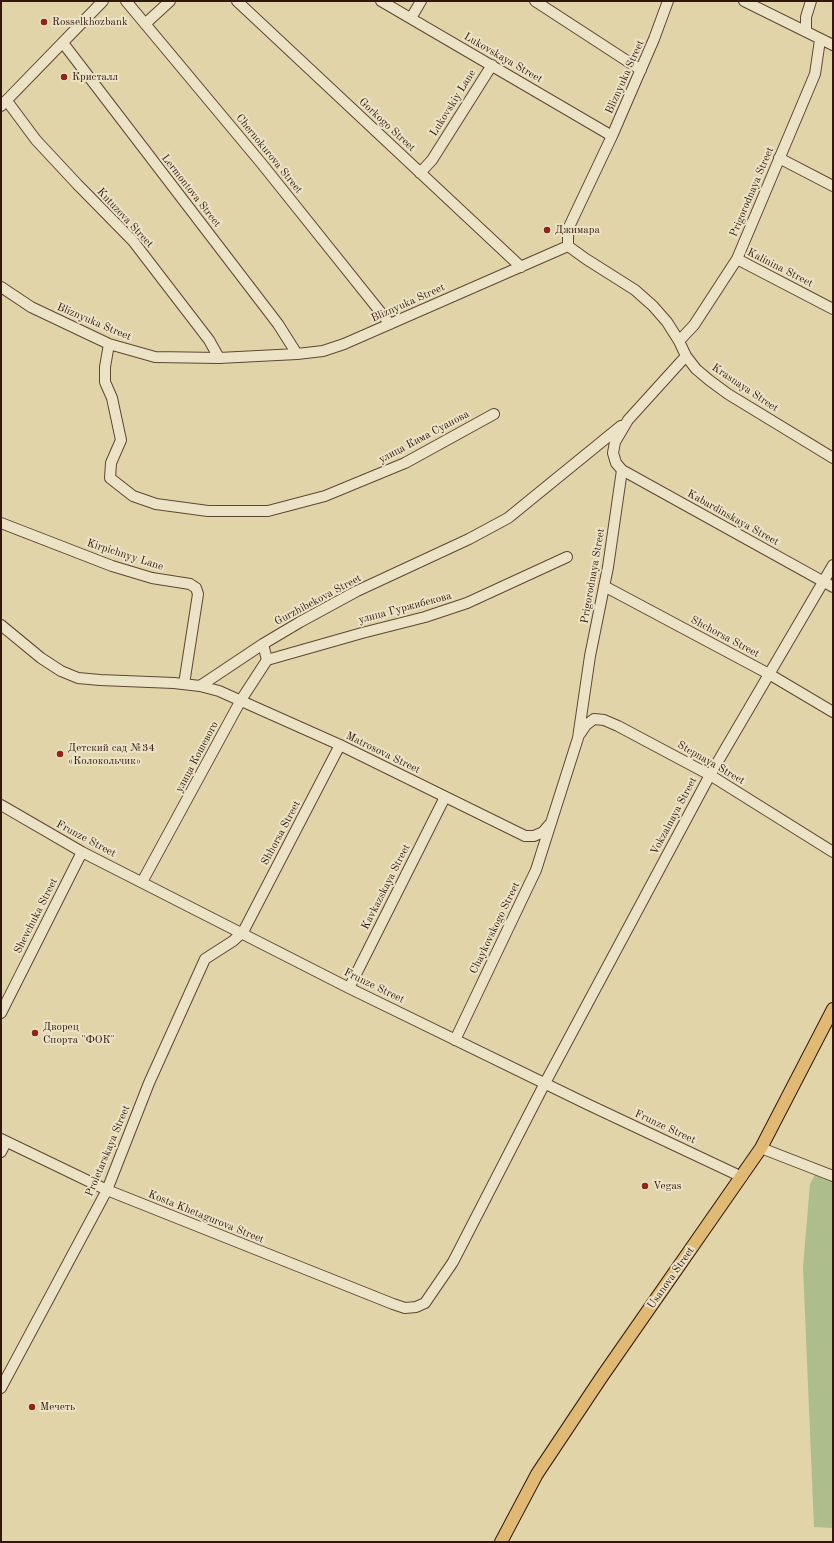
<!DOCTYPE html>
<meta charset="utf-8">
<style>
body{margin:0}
#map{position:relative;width:834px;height:1543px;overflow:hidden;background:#e1d4a9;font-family:"Old Standard TT",serif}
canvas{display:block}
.frame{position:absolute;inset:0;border:2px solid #32170c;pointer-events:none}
</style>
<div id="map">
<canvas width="834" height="1543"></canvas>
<div class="frame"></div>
</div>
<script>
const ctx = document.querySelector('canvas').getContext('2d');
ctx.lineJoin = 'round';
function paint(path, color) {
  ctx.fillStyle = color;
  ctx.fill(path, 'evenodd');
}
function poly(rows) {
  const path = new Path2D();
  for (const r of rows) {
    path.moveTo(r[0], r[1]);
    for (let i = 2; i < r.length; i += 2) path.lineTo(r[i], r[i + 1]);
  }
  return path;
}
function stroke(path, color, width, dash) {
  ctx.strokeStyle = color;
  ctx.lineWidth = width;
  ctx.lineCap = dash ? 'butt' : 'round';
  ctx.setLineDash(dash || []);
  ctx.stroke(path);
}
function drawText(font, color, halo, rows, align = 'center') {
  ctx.font = font + ' "Old Standard TT",serif';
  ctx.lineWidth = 4;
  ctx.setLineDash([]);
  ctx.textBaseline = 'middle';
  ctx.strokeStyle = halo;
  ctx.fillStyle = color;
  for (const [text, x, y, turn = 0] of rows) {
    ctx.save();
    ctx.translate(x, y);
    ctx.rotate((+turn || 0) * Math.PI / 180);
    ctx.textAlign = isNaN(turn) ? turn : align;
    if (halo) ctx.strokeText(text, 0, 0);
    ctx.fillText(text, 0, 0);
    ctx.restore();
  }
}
paint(poly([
 [817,1171,833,1177,833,1528,814,1527,803,1267,810,1184]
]), '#adbe8c');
const minor = poly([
 [126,1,262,164,390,324],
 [237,1,521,267],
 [381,1,612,136],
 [535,1,641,70],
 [744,1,833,45],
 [411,18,421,1],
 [145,24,170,1],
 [806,31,806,17,811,1],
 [63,43,278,324,297,354],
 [7,101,36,140,77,184,133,241,209,340,219,358],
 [1,106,103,1],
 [779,158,833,186],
 [420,173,432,160,492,65],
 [568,246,586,259,635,290,653,306,667,322,679,341,686,356,696,369,709,380,728,394,833,458],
 [568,246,568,229,612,136,654,39,668,1],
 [737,259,833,309],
 [1,287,31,307,109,344,155,357,219,358,297,354,323,351,344,344,568,246],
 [679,341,694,325,737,259,815,74,820,40],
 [109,344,105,367,105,382,112,398,121,440,111,463,110,478,133,496,156,504,208,511,268,511,325,496,405,463,494,414],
 [622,470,833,587],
 [1,523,112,566,152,578,190,584,196,588,198,594,184,684],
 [604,586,769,674,833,712],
 [1,625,41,658,61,671,78,678,100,680,174,683,200,686,219,691,340,745,525,836,534,836,543,832,549,825],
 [267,660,362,633,425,617,467,603,567,557],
 [200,686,263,644,300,622,357,591,469,539,508,518,621,426],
 [580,734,586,725,594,719,604,720,618,726,710,775,833,852],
 [1,805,82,852,349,988,587,1104,742,1177],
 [142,882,241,700,267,660,263,644],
 [349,988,445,797],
 [1,1013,82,852],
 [455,1040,536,870,578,738,590,656,608,567,622,470,616,463,613,453,615,442,628,420,686,356],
 [1,1139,107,1190,393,1304,405,1308,416,1307,425,1303,453,1262,545,1083,710,775,833,565],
 [761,1148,833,1176],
 [1,1152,6,1142],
 [1,1388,107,1190,149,1083,205,959,233,941,243,932,340,745]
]);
const major = poly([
 [501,1542,537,1474,601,1378,761,1148,833,1009]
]);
stroke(minor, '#5e4633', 12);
stroke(major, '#32170c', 14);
stroke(minor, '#ece3c7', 10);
stroke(major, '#e0ba74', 12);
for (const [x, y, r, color] of [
 [44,22,4,"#8f2418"],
 [64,77,4,"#8f2418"],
 [547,230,4,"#8f2418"],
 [60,754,4,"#8f2418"],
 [35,1033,4,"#8f2418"],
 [645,1186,4,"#8f2418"],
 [32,1407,4,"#8f2418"]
]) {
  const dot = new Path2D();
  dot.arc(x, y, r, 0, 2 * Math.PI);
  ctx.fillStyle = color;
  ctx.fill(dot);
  stroke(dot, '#ece3c7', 1.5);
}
drawText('11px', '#32170c', '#ece3c7', [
 ["Rosselkhozbank",52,22],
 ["Кристалл",72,77],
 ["Джимара",555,230],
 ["Детский сад №34",68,748],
 ["«Колокольчик»",68,761],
 ["Дворец",43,1027],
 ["Спорта \"ФОК\"",43,1040],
 ["Vegas",653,1186],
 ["Мечеть",40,1407]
], 'left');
drawText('11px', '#32170c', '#ece3c7', [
 ["Lukovskaya Street",503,58,30],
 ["Bliznyuka Street",625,77,-66],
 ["Lukovskiy Lane",453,103,-58],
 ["Gorkogo Street",387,125,43],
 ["Chernokurova Street",269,154,51],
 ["Lermontova Street",191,191,52],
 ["Prigorodnaya Street",752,192,-67],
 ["Kutuzova Street",125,218,47],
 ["Kalinina Street",780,268,27],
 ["Bliznyuka Street",408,303,-24],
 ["Bliznyuka Street",94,322,23],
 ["Krasnaya Street",745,388,34],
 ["улица Кима Суанова",424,437,-28],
 ["Kabardinskaya Street",733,518,29],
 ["Kirpichnyy Lane",125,555,18],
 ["Prigorodnaya Street",593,576,-80],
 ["Gurzhibekova Street",318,600,-28],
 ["улица Гуржибекова",405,608,-15],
 ["Shchorsa Street",725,637,28],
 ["Matrosova Street",383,753,26],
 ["улица Кошевого",197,757,-62],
 ["Stepnaya Street",711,763,30],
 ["Vokzalnaya Street",674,816,-62],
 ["Shhorsa Street",281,833,-62],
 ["Frunze Street",86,839,28],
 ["Kavkazskaya Street",386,887,-63],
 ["Shevchuka Street",36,916,-63],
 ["Chaykovskogo Street",495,928,-64],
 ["Frunze Street",374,986,26],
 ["Frunze Street",665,1127,25],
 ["Proletarskaya Street",108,1151,-67],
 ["Kosta Khetagurova Street",206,1217,22],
 ["Usanova Street",671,1278,-55]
]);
</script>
